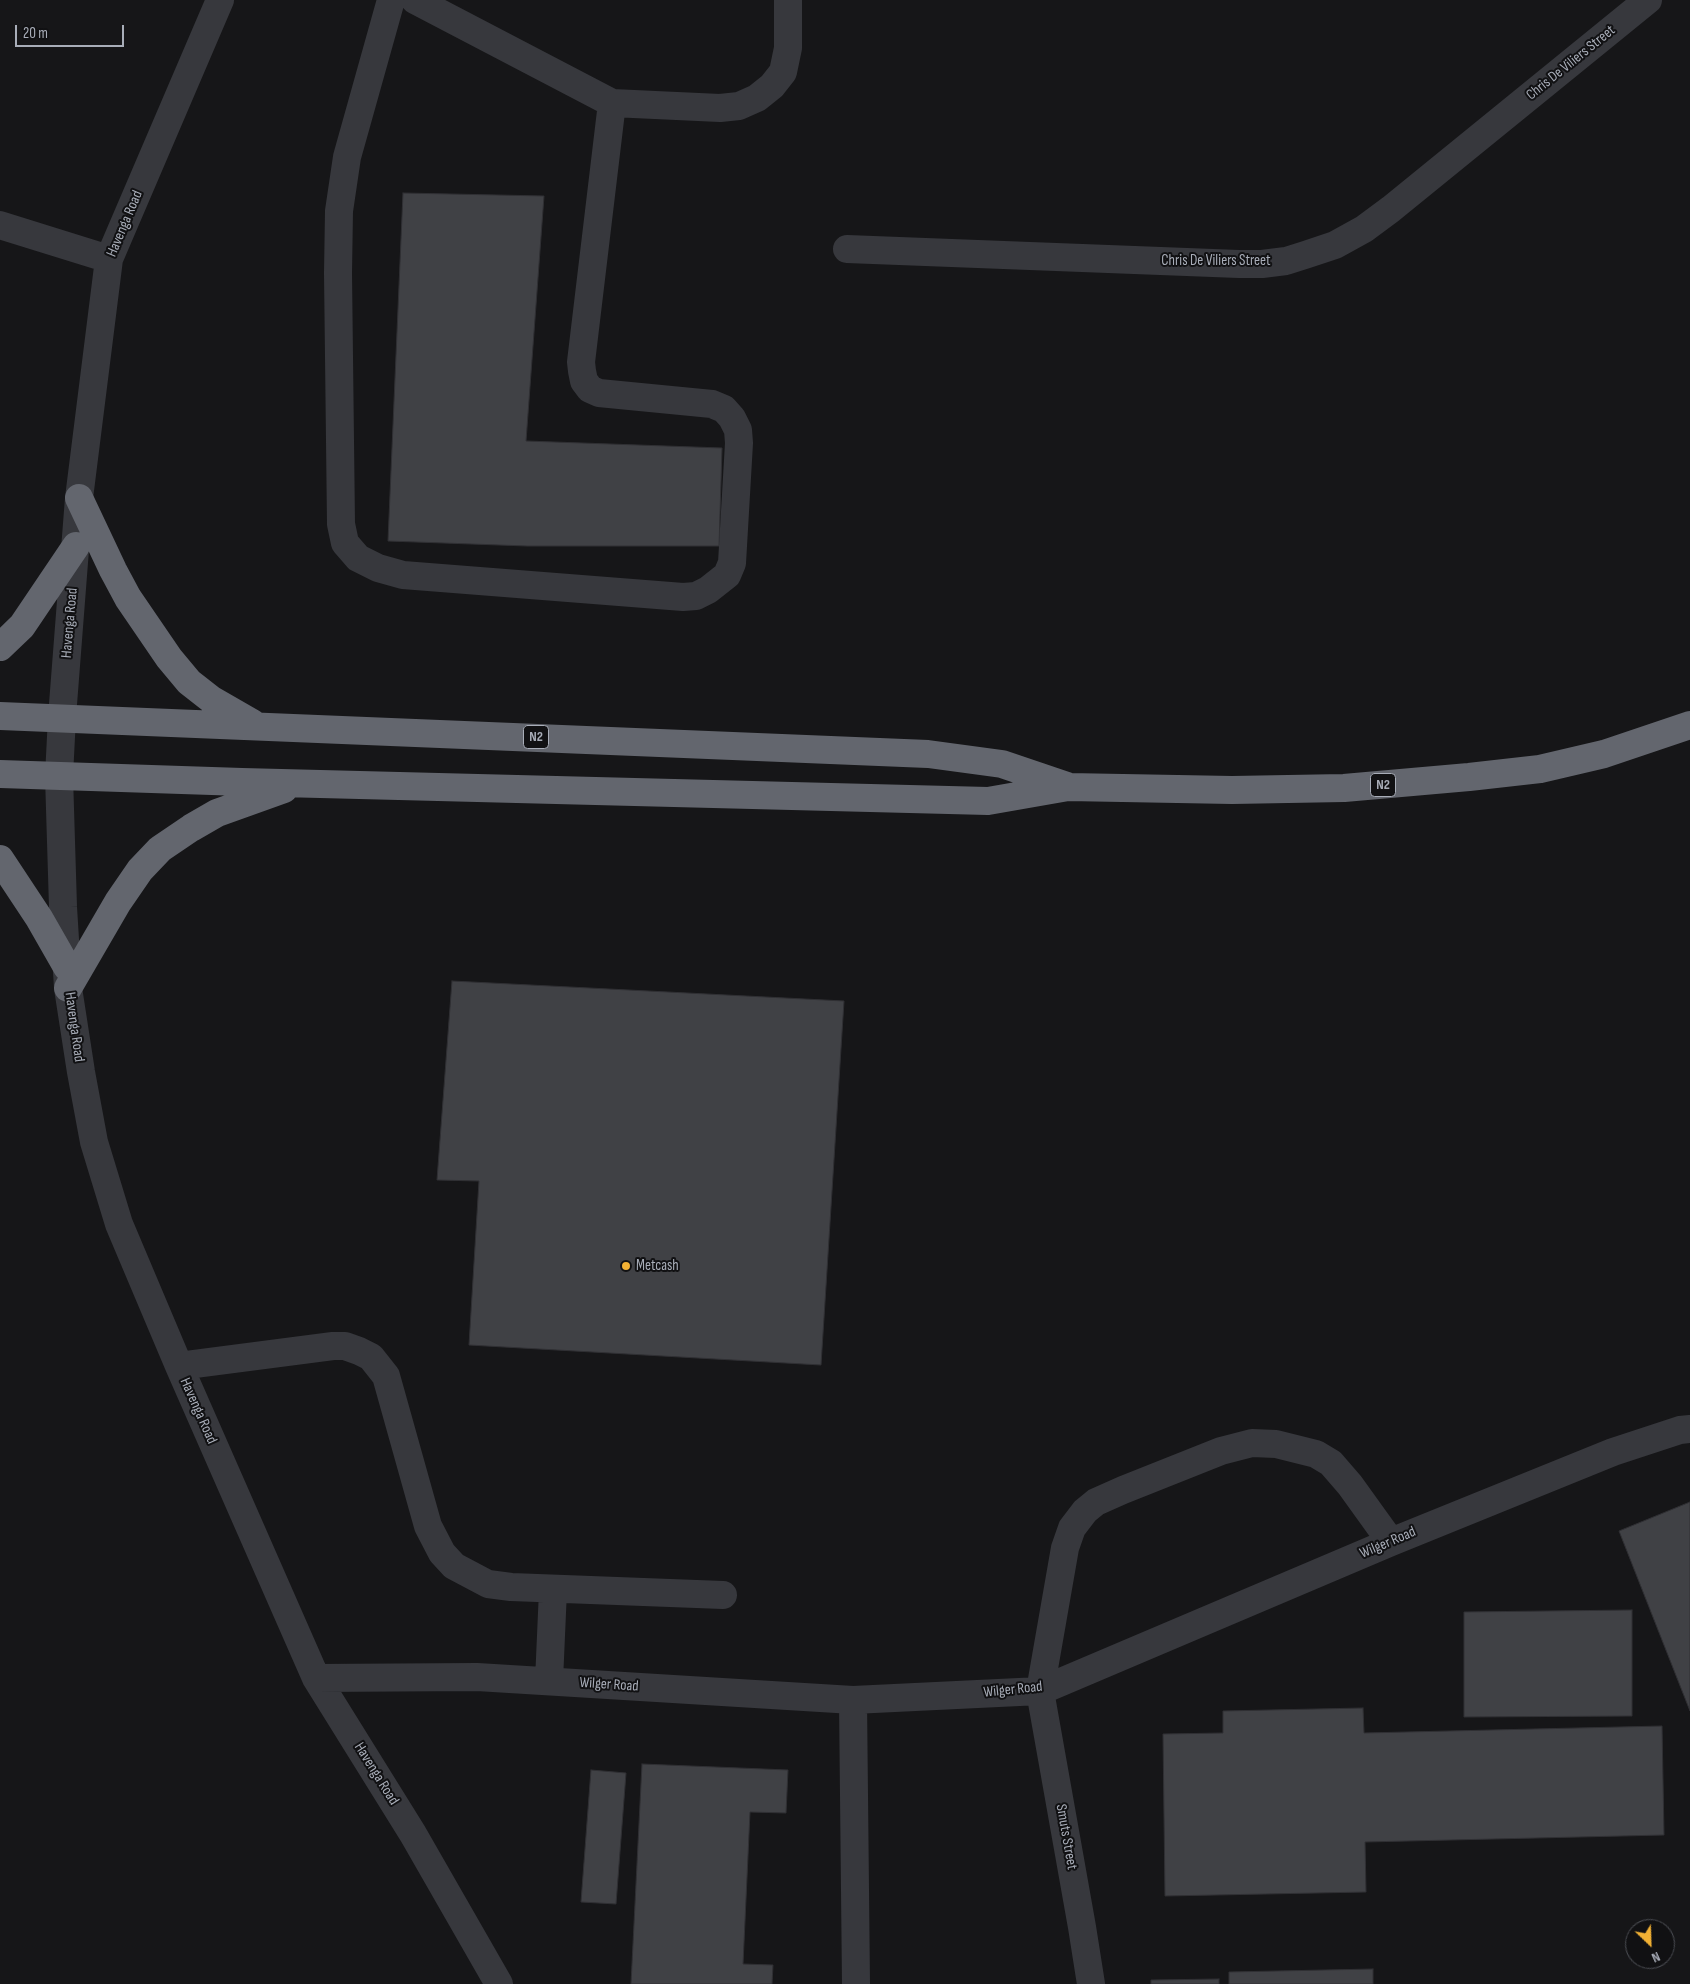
<!DOCTYPE html>
<style>
body{margin:0}
#map{position:relative;width:1690px;height:1984px;overflow:hidden;background:#161618;font-family:"Sofia Sans Condensed",sans-serif}
canvas{display:block}
.north{position:absolute;left:1625px;top:1919px;width:50px;height:50px;box-sizing:border-box;background:#111113;border:1px solid #4d4f55;border-radius:50%;rotate:156deg;font-size:14px;font-weight:700;line-height:20px;text-align:center;color:#a8adb8}
.north::after{content:'';display:block;margin:auto;width:18px;height:22px;background:#f2b134;clip-path:polygon(50% 0,100% 100%,50% 72%,0 100%)}
.scale{position:absolute;left:15px;top:25px;width:109px;height:22px;box-sizing:border-box;border:2px solid #a8adb8;border-top:0;padding-left:6px;font-size:15px;line-height:18px;white-space:nowrap;color:#a8adb8;-webkit-text-stroke:4px #111113;paint-order:stroke}
</style>
<div id="map">
<canvas width="1690" height="1984"></canvas>
<div class="north">N</div>
<div class="scale">20 m</div>
</div>
<script>
const ctx = document.querySelector('canvas').getContext('2d');
ctx.lineJoin = 'round';
function paint(path, color) {
  ctx.fillStyle = color;
  ctx.fill(path, 'evenodd');
}
function poly(rows) {
  const path = new Path2D();
  for (const r of rows) {
    path.moveTo(r[0], r[1]);
    for (let i = 2; i < r.length; i += 2) path.lineTo(r[i], r[i + 1]);
  }
  return path;
}
function stroke(path, color, width, dash) {
  ctx.strokeStyle = color;
  ctx.lineWidth = width;
  ctx.lineCap = dash ? 'butt' : 'round';
  ctx.setLineDash(dash || []);
  ctx.stroke(path);
}
function drawText(font, color, halo, rows, align = 'center') {
  ctx.font = font + ' "Sofia Sans Condensed",sans-serif';
  ctx.lineWidth = 4;
  ctx.setLineDash([]);
  ctx.textBaseline = 'middle';
  ctx.strokeStyle = halo;
  ctx.fillStyle = color;
  for (const [text, x, y, turn = 0] of rows) {
    ctx.save();
    ctx.translate(x, y);
    ctx.rotate((+turn || 0) * Math.PI / 180);
    ctx.textAlign = isNaN(turn) ? turn : align;
    if (halo) ctx.strokeText(text, 0, 0);
    ctx.fillText(text, 0, 0);
    ctx.restore();
  }
}
const building = poly([
 [403,193,544,196,526,441,722,448,719,546,527,546,388,541,403,193],
 [452,981,844,1001,821,1365,469,1345,479,1181,437,1180,452,981],
 [1690,1502,1690,1711,1619,1531,1690,1502],
 [1632,1610,1632,1716,1464,1717,1464,1612,1632,1610],
 [1363,1708,1364,1733,1662,1726,1664,1835,1365,1842,1366,1892,1165,1896,1163,1734,1223,1733,1223,1711,1363,1708],
 [642,1764,788,1770,786,1813,750,1812,743,1964,773,1965,772,1984,631,1984,642,1764],
 [591,1770,626,1773,616,1904,581,1902,591,1770],
 [1373,1969,1373,1984,1229,1984,1229,1972,1373,1969],
 [1219,1979,1219,1984,1151,1984,1151,1980,1219,1979]
]);
paint(building, '#404145');
stroke(building, '#303034', 1);
stroke(poly([
 [220,0,109,259,79,498,62,717,59,776,63,907,68,988,81,1072,94,1142,119,1224,179,1366,316,1678,413,1834,499,1984],
 [391,0,347,157,339,211,338,273,341,524,345,543,358,558,378,568,403,575,683,597,696,596,708,590,727,575,732,563,739,443,738,430,732,418,724,409,712,404,599,393,590,389,584,381,582,371,581,362,612,103],
 [415,0,612,103,720,108,739,106,757,98,772,86,783,72,788,48,788,0],
 [0,225,109,259],
 [847,249,1239,264,1262,264,1286,261,1305,255,1335,245,1364,229,1391,209,1648,0],
 [179,1366,333,1346,345,1346,359,1351,371,1357,386,1376,428,1526,442,1553,454,1566,488,1584,511,1587,723,1595],
 [316,1678,477,1677,853,1700,1040,1691,1391,1542,1613,1452,1680,1430,1690,1429],
 [549,1681,553,1590],
 [853,1700,856,1984],
 [1091,1984,1082,1927,1040,1691,1065,1548,1072,1528,1085,1511,1096,1502,1123,1490,1221,1451,1252,1443,1276,1444,1316,1454,1331,1463,1350,1485,1391,1542]
]), '#37383d', 28);
stroke(poly([
 [79,498,113,570,128,598,169,658,189,682,212,700,252,723],
 [0,647,22,626,76,546],
 [0,716,928,754,1002,764,1067,786],
 [0,774,242,782,988,801,1068,787,1232,790,1344,788,1469,777,1540,769,1604,754,1690,725],
 [0,859,39,918,67,967],
 [68,988,118,902,140,870,160,849,191,828,217,813,284,789]
]), '#63666e', 28);
for (const [x, y, r, color] of [
 [626,1266,5,"#f2b134"]
]) {
  const dot = new Path2D();
  dot.arc(x, y, r, 0, 2 * Math.PI);
  ctx.fillStyle = color;
  ctx.fill(dot);
  stroke(dot, '#111113', 2);
}
for (const [x, y, w] of [
 [536,737,25],
 [1383,785,25]
]) {
  const box = new Path2D();
  box.roundRect(x - w / 2, y - 11.5, w, 23, 4);
  ctx.fillStyle = '#111113';
  ctx.fill(box);
  stroke(box, '#a8adb8', 1);
}
drawText('bold 14px', '#a8adb8', null, [
 ["N2",536,737],
 ["N2",1383,785]
]);
drawText('15px', '#a8adb8', '#111113', [
 ["Chris De Viliers Street",1571,63,-39],
 ["Havenga Road",125,224,-67],
 ["Chris De Viliers Street",1216,261],
 ["Havenga Road",70,623,-85],
 ["Havenga Road",74,1027,82],
 ["Havenga Road",198,1411,66],
 ["Wilger Road",1388,1543,-23],
 ["Wilger Road",609,1685,4],
 ["Wilger Road",1013,1690,-6],
 ["Havenga Road",376,1774,58],
 ["Smuts Street",1066,1837,80]
]);
drawText('15px', '#a8adb8', '#111113', [
 ["Metcash",636,1266]
], 'left');
</script>
